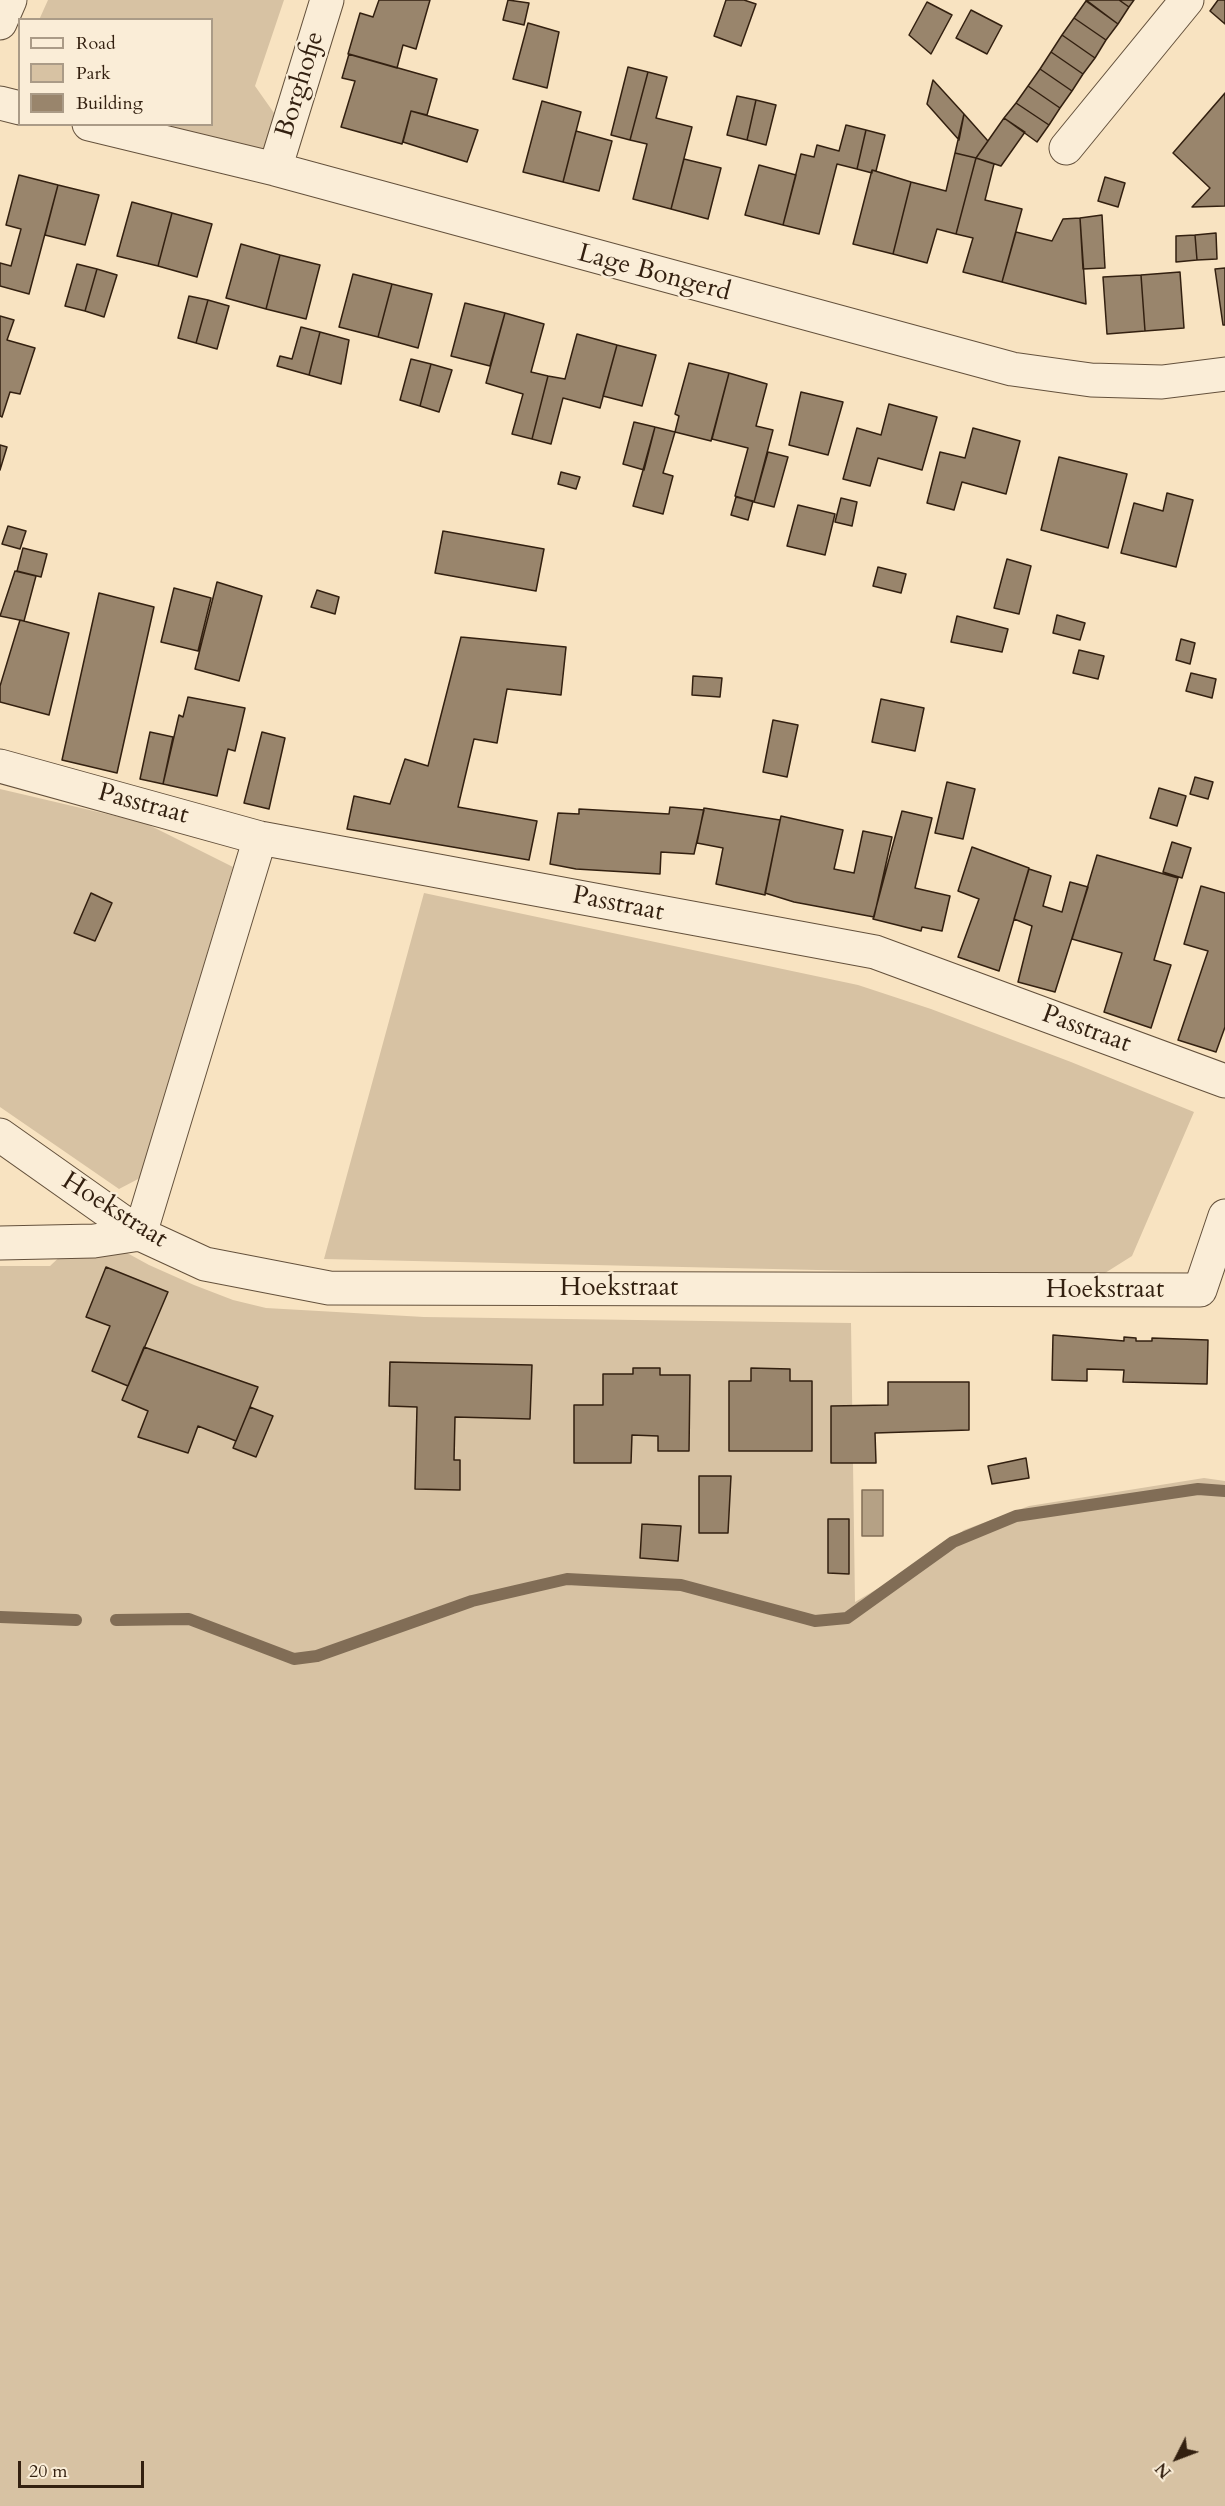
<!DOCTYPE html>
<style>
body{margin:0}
#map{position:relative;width:1225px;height:2506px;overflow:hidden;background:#f8e3c1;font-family:Cardo,serif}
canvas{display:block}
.legend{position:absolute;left:18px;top:18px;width:195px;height:108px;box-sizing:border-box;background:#faedd7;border:2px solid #aa9b87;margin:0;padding:8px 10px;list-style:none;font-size:18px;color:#332010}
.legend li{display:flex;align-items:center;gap:12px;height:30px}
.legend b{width:30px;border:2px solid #aa9b87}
.north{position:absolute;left:1147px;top:2428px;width:60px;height:60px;-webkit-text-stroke:4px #faedd7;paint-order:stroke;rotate:228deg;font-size:16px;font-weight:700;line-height:24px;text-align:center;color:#332010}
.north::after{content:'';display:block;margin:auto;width:21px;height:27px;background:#332010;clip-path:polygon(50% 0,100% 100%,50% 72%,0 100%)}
.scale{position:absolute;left:18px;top:2461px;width:126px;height:27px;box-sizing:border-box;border:3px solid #332010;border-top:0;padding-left:8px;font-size:18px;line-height:21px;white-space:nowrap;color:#332010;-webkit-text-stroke:4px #faedd7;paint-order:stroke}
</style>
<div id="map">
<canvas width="1225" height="2506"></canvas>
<ul class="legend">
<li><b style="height:8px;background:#faedd7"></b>Road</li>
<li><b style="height:16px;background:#d7c2a3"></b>Park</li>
<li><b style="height:16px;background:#99856c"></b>Building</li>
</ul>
<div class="north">N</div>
<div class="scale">20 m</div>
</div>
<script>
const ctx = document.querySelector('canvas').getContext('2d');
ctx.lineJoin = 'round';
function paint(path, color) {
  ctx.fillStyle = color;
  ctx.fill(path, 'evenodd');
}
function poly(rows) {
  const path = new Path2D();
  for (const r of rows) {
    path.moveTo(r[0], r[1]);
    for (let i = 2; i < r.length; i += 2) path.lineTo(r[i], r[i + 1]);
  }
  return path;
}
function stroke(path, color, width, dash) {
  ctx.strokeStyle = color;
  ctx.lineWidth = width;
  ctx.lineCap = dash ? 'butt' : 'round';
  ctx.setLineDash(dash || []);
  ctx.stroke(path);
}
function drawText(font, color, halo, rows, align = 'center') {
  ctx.font = font + ' Cardo,serif';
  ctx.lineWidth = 5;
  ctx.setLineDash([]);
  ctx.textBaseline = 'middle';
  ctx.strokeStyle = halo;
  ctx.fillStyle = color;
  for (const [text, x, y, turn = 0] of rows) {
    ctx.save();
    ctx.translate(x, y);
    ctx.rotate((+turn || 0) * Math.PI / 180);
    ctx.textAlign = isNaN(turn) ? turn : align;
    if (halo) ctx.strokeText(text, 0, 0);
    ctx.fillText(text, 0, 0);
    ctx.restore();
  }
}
paint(poly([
 [48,0,284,0,255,86,274,113,265,150,165,125,212,124,212,20,39,20],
 [0,789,145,823,233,867,140,1178,119,1189,0,1107],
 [424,893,858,985,931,1009,1071,1062,1194,1112,1132,1256,1105,1273,1087,1276,324,1259],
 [87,1231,149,1265,194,1285,233,1300,266,1308,424,1317,851,1323,855,1602,911,1569,964,1530,1029,1506,1204,1478,1225,1481,1225,2506,0,2506,0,1266,50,1266]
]), '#d7c2a3');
const water = poly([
 [862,1490,883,1490,883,1536,862,1536,862,1490]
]);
paint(water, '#b5a185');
stroke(water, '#816d56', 1.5);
stroke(poly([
 [0,1617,76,1620],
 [116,1620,189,1619,294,1659,317,1656,472,1601,567,1579,681,1585,815,1621,847,1618,953,1542,1016,1516,1198,1489,1225,1491]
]), '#816d56', 12);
const building = poly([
 [379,0,430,0,416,49,403,45,397,68,348,54,360,13,373,17,379,0],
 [508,0,529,3,524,25,503,20,508,0],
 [726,0,744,0,756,4,741,46,714,36,726,0],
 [1086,0,1119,0,1129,7,1118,24,1086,0],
 [1119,0,1134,0,1129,7,1119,0],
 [1218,0,1225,0,1225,24,1210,11,1218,0],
 [1086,1,1118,24,1106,40,1074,18,1086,1],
 [927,2,952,15,931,54,909,35,927,2],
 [971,10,1002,26,987,54,956,38,971,10],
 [1074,18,1106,40,1095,58,1062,35,1074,18],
 [528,23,559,32,547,88,513,79,528,23],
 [1062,35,1095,58,1083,74,1051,52,1062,35],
 [1051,52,1083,74,1072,91,1040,69,1051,52],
 [349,54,437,79,427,115,411,111,402,144,341,127,355,81,342,78,349,54],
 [628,67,648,72,630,140,611,135,628,67],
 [1040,69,1072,91,1060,108,1028,86,1040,69],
 [648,72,667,77,656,118,692,127,671,209,633,199,647,144,630,140,648,72],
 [933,80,964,114,959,140,927,104,933,80],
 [1028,86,1060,108,1049,125,1016,103,1028,86],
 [1225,93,1225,206,1192,207,1210,188,1173,153,1225,93],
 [737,96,756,100,747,140,727,135,737,96],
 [756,100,776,105,766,145,747,140,756,100],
 [542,101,581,112,563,182,523,172,542,101],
 [1016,103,1049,125,1037,142,1004,118,1016,103],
 [411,111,478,130,467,162,403,142,411,111],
 [964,114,988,141,976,158,955,153,964,114],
 [1004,118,1025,132,1001,166,976,158,1004,118],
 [846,125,866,130,857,169,837,164,819,234,783,225,801,154,814,157,817,145,839,151,846,125],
 [866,130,885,135,876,171,872,170,872,173,857,169,866,130],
 [576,131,612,141,599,191,563,182,576,131],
 [955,153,976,158,956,234,937,229,927,263,893,254,911,182,946,191,955,153],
 [976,158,994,164,985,200,1022,209,1002,282,963,272,973,238,956,234,976,158],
 [684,159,721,168,708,219,671,209,684,159],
 [759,165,796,175,783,225,745,215,759,165],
 [872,170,911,182,893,254,853,244,872,170],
 [19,175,58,185,29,294,0,286,0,263,11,266,21,229,6,225,19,175],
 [1105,177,1125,183,1118,207,1098,201,1105,177],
 [58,185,99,195,85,245,45,235,58,185],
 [132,202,172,213,158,266,117,256,132,202],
 [172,213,212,224,197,277,158,266,172,213],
 [1102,215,1105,268,1083,269,1080,218,1102,215],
 [1080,218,1086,304,1002,282,1016,232,1052,241,1063,219,1080,218],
 [1216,233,1217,259,1197,260,1195,235,1216,233],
 [1195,235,1197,260,1176,262,1176,236,1195,235],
 [241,244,280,255,266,309,226,298,241,244],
 [280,255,320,265,306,319,266,309,280,255],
 [77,264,97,269,85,311,65,306,77,264],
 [1225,268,1225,325,1223,325,1215,269,1225,268],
 [97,269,117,275,104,317,85,311,97,269],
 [1180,272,1184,328,1145,331,1141,275,1180,272],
 [353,274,392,284,378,337,339,327,353,274],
 [1141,275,1145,331,1107,334,1103,277,1141,275],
 [392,284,432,294,418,348,378,337,392,284],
 [189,296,208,300,196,343,178,338,189,296],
 [208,300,229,306,217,349,196,343,208,300],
 [465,303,505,313,490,366,451,356,465,303],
 [505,313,544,324,531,372,548,376,532,439,512,434,523,394,486,383,505,313],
 [0,316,14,320,7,340,35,348,20,394,10,392,2,417,0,416,0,316],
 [301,327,320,332,309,375,277,366,280,356,292,359,301,327],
 [320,332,349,340,341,384,309,375,320,332],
 [577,334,617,345,600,408,563,398,551,444,532,439,548,376,565,379,577,334],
 [617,345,656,355,642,406,603,396,617,345],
 [411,359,431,364,420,406,400,400,411,359],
 [689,363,729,373,711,441,675,432,679,416,675,414,689,363],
 [431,364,452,370,439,412,420,406,431,364],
 [729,373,767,384,756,426,773,430,754,502,735,496,748,448,712,439,729,373],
 [801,392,843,402,828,455,789,445,801,392],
 [889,404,937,417,922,470,878,458,870,486,843,479,857,428,881,435,889,404],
 [634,422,655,427,644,470,623,464,634,422],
 [655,427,675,432,663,473,673,476,663,514,633,506,655,427],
 [973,428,1020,441,1006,494,962,482,954,510,927,503,940,452,965,458,973,428],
 [0,445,7,447,0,470,0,445],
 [768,452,788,457,774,507,754,502,768,452],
 [1059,457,1127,474,1108,548,1041,530,1059,457],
 [561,472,580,477,576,489,558,484,561,472],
 [1167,493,1193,500,1176,567,1121,553,1134,503,1163,511,1167,493],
 [736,497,753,501,748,520,731,515,736,497],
 [841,498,857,502,852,526,835,522,841,498],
 [798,505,835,514,825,555,787,546,798,505],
 [8,526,26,531,20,549,2,544,8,526],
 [443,531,544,549,536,591,435,573,443,531],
 [23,548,47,554,41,577,17,571,23,548],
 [1007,559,1031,566,1019,614,994,608,1007,559],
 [878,567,906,574,901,593,873,586,878,567],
 [15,571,36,576,24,621,0,616,15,571],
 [217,582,262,596,239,681,195,669,217,582],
 [174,588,211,598,198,651,161,642,174,588],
 [317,590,339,597,335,614,311,607,317,590],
 [99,593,154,607,117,773,62,760,99,593],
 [1057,615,1085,623,1080,640,1053,633,1057,615],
 [957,616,1008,629,1002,652,951,642,957,616],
 [20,620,69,633,49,715,0,702,0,686,20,620],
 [461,637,566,647,561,695,507,689,497,743,474,739,458,807,537,821,529,860,347,829,354,796,390,804,405,759,428,766,461,637],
 [1181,639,1195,643,1190,664,1176,660,1181,639],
 [1079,650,1104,656,1098,679,1073,673,1079,650],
 [1191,673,1216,679,1212,698,1186,691,1191,673],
 [693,676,722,678,720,697,692,695,693,676],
 [188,697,245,708,235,751,228,749,217,796,163,784,179,715,183,717,188,697],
 [881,699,924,708,915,751,872,742,881,699],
 [773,720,798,725,787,777,763,772,773,720],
 [150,732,173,737,163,784,140,779,150,732],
 [262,732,285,738,269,809,244,803,262,732],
 [1195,777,1213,782,1208,799,1190,794,1195,777],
 [947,782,975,789,963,839,935,833,947,782],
 [1159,788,1186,796,1177,826,1150,818,1159,788],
 [670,807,704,810,694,854,661,852,660,874,576,869,550,864,558,813,579,814,579,809,669,814,670,807],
 [704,808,780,820,765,895,716,884,723,848,697,843,704,808],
 [902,811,932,818,915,888,950,896,942,931,922,927,921,931,873,919,902,811],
 [781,816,843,830,834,869,854,873,863,831,892,837,874,917,794,902,765,893,781,816],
 [1172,842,1191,848,1182,878,1163,872,1172,842],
 [972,847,1029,868,999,971,958,957,979,899,958,891,972,847],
 [1097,855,1178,878,1154,960,1171,965,1151,1028,1104,1012,1122,953,1072,939,1097,855],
 [1029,869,1051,876,1043,906,1062,912,1070,882,1088,887,1055,992,1018,982,1032,926,1014,919,1029,869],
 [1201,886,1225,893,1225,1027,1216,1052,1178,1040,1208,951,1184,944,1201,886],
 [91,893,112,903,95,941,74,933,91,893],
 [106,1267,168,1292,128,1386,92,1371,110,1326,86,1317,106,1267],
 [1053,1335,1124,1341,1124,1337,1136,1338,1136,1341,1152,1341,1152,1338,1208,1340,1207,1384,1123,1382,1124,1370,1087,1369,1087,1381,1052,1380,1053,1335],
 [144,1347,258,1387,236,1441,198,1426,188,1453,138,1437,148,1411,122,1400,144,1347],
 [390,1362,532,1365,530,1419,455,1417,454,1460,460,1460,460,1490,415,1489,417,1407,389,1406,390,1362],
 [633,1368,660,1368,660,1375,690,1375,689,1451,658,1451,658,1436,632,1435,631,1463,574,1463,574,1405,603,1405,603,1374,633,1374,633,1368],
 [751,1368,790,1369,790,1381,812,1381,812,1451,729,1451,729,1381,751,1381,751,1368],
 [888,1382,969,1382,969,1430,875,1433,876,1463,831,1463,831,1406,888,1405,888,1382],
 [250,1407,273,1416,256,1457,233,1448,250,1407],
 [1026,1458,1029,1478,992,1484,988,1466,1026,1458],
 [699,1476,731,1476,728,1533,699,1533,699,1476],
 [828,1519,849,1519,849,1574,828,1573,828,1519],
 [642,1524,681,1526,678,1561,640,1558,642,1524]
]);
paint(building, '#99856c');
stroke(building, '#332010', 1.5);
const minor = poly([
 [0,23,10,0],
 [0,103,20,108],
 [89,124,275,169,1012,369,1091,380,1162,382,1225,374],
 [1066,148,1187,0],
 [275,169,327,0],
 [0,766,260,838,875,952,1225,1081],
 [0,1135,140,1234,205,1264,329,1288,1200,1290,1225,1216],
 [0,1243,94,1241,140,1234,260,838]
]);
stroke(minor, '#64513c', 35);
stroke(minor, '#faedd7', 33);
drawText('26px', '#332010', '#faedd7', [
 ["Borghofje",301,85,-73],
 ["Lage Bongerd",654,274,15],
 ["Passtraat",143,805,15],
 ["Passtraat",618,905,11],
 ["Passtraat",1086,1030,20],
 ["Hoekstraat",114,1211,32],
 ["Hoekstraat",619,1289],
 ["Hoekstraat",1105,1291]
]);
</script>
